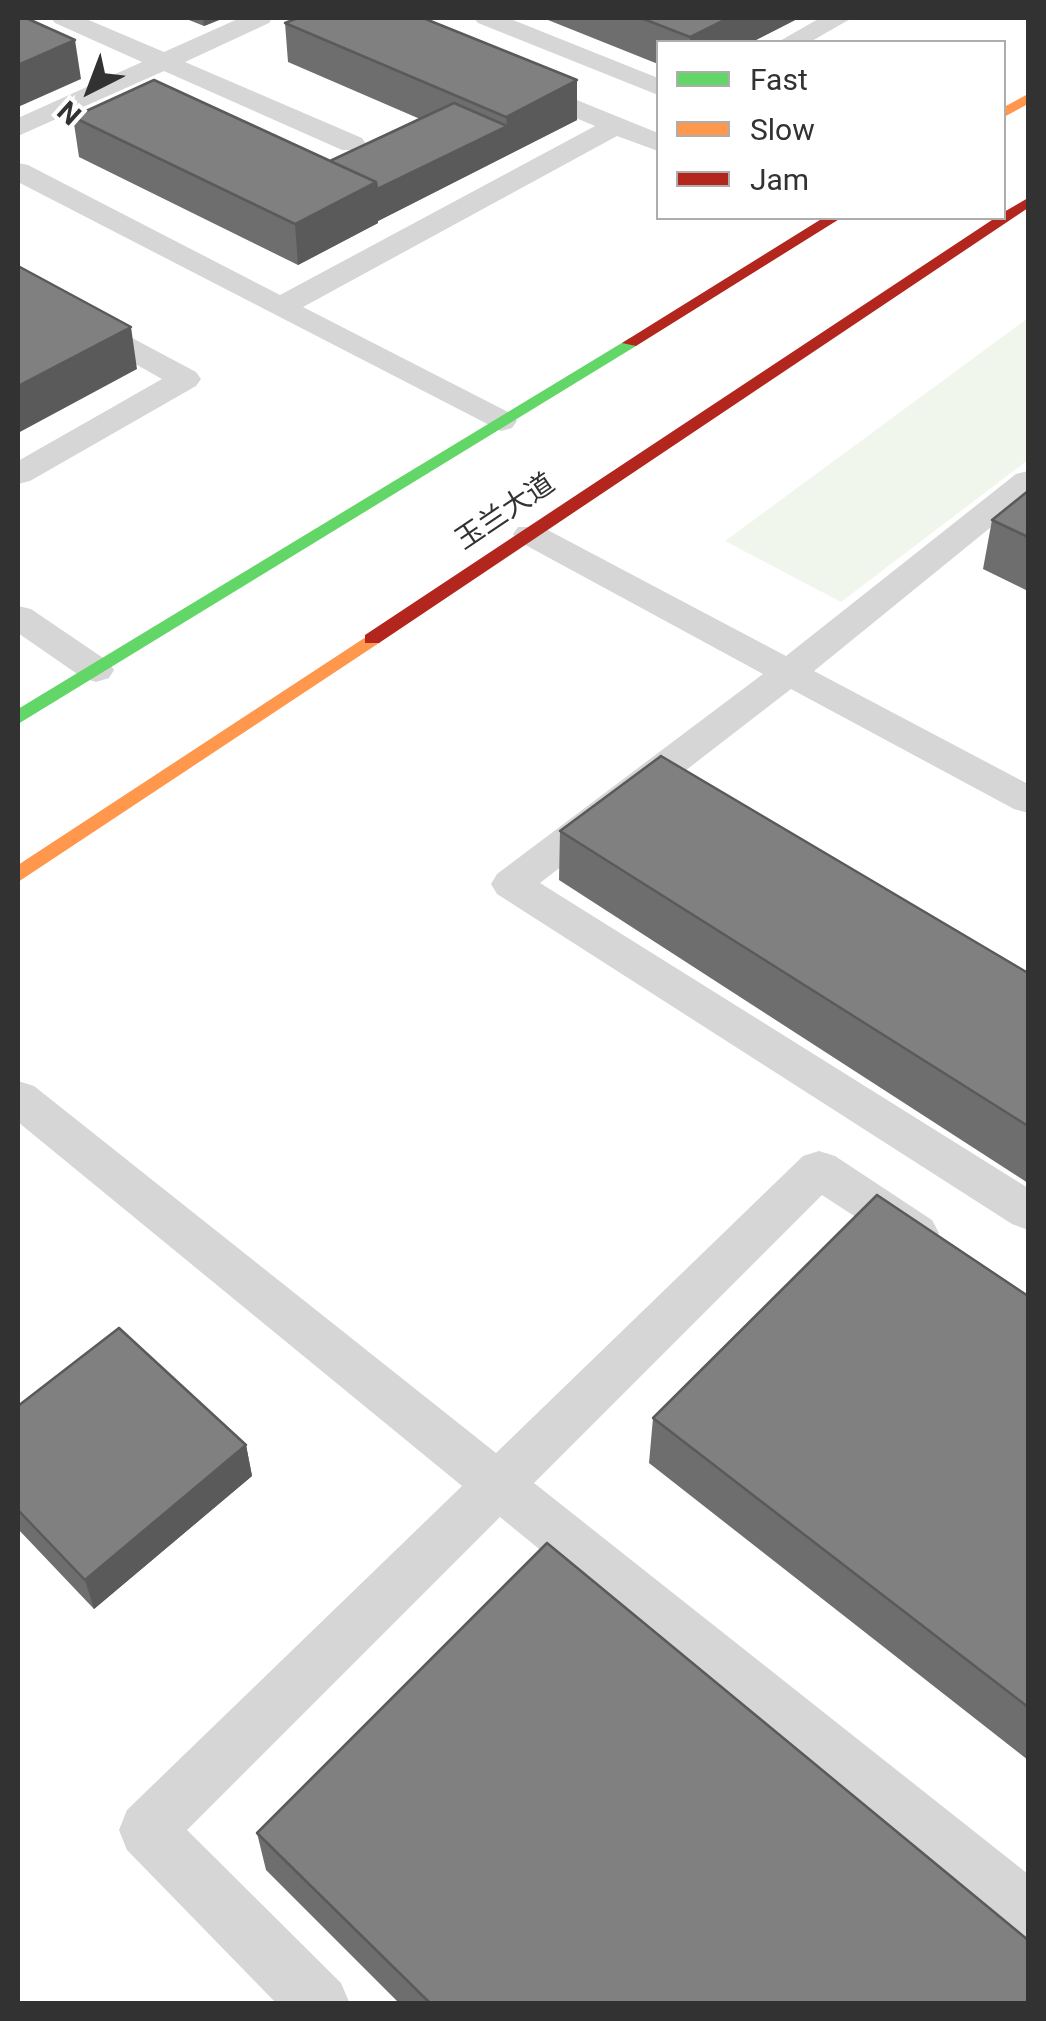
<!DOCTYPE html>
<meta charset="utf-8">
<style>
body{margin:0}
#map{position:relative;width:1046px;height:2021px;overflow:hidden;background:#fff;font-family:Roboto,sans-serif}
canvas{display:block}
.frame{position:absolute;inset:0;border:20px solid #323232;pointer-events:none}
.legend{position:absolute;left:656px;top:40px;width:350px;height:180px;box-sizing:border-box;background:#fff;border:2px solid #adadad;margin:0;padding:12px 18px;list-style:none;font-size:30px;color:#323232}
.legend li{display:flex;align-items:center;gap:20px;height:50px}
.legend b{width:50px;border:2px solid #adadad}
.north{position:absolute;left:40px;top:40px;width:100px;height:100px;-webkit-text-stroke:8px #fff;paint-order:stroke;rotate:222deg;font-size:28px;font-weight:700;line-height:40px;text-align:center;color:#323232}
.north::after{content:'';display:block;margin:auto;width:35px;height:45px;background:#323232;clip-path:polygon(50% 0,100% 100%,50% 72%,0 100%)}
</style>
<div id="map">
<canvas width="1046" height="2021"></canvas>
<div class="frame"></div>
<ul class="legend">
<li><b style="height:12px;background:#63d668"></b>Fast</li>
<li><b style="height:12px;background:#ff974d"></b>Slow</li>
<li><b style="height:12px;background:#b3261e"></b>Jam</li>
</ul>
<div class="north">N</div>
</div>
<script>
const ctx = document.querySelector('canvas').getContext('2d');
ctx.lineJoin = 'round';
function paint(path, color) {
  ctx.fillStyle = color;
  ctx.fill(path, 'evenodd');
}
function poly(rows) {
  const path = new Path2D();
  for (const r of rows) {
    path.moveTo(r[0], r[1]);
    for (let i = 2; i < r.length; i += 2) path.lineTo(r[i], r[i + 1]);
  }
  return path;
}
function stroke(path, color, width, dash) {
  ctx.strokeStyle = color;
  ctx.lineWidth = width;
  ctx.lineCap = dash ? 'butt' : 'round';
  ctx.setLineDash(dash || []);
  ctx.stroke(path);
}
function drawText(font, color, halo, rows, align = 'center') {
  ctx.font = font + ' Roboto,"Noto Sans SC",sans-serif';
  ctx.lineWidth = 10;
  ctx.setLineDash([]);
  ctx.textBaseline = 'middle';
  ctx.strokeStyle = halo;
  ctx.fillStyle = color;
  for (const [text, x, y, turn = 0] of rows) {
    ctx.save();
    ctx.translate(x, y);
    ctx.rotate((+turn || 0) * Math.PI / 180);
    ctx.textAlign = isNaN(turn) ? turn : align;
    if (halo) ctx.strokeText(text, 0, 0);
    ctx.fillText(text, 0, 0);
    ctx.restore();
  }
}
paint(poly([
 [1028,318,1028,460,841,602,725,541]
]), '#f1f6ed');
paint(poly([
 [51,18,84,18,164,52,240,18,272,18,269,23,185,62,362,138,366,144,362,150,342,150,164,71,18,136,18,118,142,62,55,23,51,18],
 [474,18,508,18,658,78,658,95,478,23,474,18],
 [820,18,852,18,810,42,778,42,820,18],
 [525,79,658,133,658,151,617,136,303,307,512,414,517,421,512,428,501,431,18,182,18,163,28,165,280,295,595,126,516,93,512,87,516,81,525,79],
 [18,277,196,372,201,379,196,386,30,481,18,484,18,461,162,379,18,298,18,277],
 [1028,471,1028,497,814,671,1028,784,1028,813,1014,809,791,689,540,883,1028,1188,1028,1230,1012,1224,497,894,491,884,497,874,763,674,518,541,513,534,518,527,542,527,786,656,1016,474,1028,471],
 [18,606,31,609,109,662,114,670,109,678,96,682,83,678,18,633,18,606],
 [18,1081,34,1086,496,1453,803,1156,819,1151,835,1156,932,1220,939,1233,932,1246,916,1252,900,1246,822,1195,534,1483,1028,1874,1028,1940,1007,1932,500,1517,187,1830,341,1983,350,2004,277,2004,127,1850,119,1830,127,1810,462,1486,18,1122,18,1081]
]), '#d6d6d6');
paint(poly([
 [630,338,638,343,636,346,18,724,18,709,630,338]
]), '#63d668');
paint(poly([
 [1028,94,1028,104,1004,117,1004,107,1028,94],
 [372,633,382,639,379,643,18,882,18,865,372,633]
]), '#ff974d');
paint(poly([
 [1028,198,1028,208,379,643,365,643,365,635,995,218,1004,218,1004,212,1028,198],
 [823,218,841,218,636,346,622,343,823,218]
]), '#b3261e');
paint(poly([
 [184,18,224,18,204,26],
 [543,18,799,18,752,42,658,42,658,64],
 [285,23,577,120,378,221,378,223,298,265,79,157,73,117,330,161,420,119,288,62],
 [1028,491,1028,591,983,569,992,520],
 [560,831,1028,973,1028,1183,559,880],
 [1028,1296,1028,1760,649,1463,653,1418],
 [18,1406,246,1445,252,1476,94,1609,18,1529],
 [257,1833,1028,2004,400,2004,266,1870]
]), '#6e6e6e');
paint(poly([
 [203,18,224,18,204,26],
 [728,18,799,18,752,42,690,42,690,37],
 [75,40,81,79,18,107,18,65],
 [577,80,577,120,378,221,378,223,298,265,295,224,376,182,507,126,506,117],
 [131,327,137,369,18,433,18,386],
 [246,1445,252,1476,94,1609,85,1580]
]), '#5a5a5a');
const building = poly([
 [18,18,26,18,75,40,18,65,18,18],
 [298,18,423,18,577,80,506,117,285,23,298,18],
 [641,18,728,18,690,37,641,18],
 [154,80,376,182,295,224,73,117,154,80],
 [454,103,507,126,377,189,376,182,330,161,454,103],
 [18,266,131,327,18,386,18,266],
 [1028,491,1028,537,992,520,1028,491],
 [661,756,1028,973,1028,1126,560,831,661,756],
 [877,1195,1028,1296,1028,1707,653,1418,877,1195],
 [119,1328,246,1445,85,1580,18,1510,18,1406,119,1328],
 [547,1543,1028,1940,1028,2004,431,2004,257,1833,547,1543]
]);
paint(building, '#808080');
stroke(building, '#5a5a5a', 2.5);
drawText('28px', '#323232', '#fff', [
 ["玉兰大道",506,513,-34]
]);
</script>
